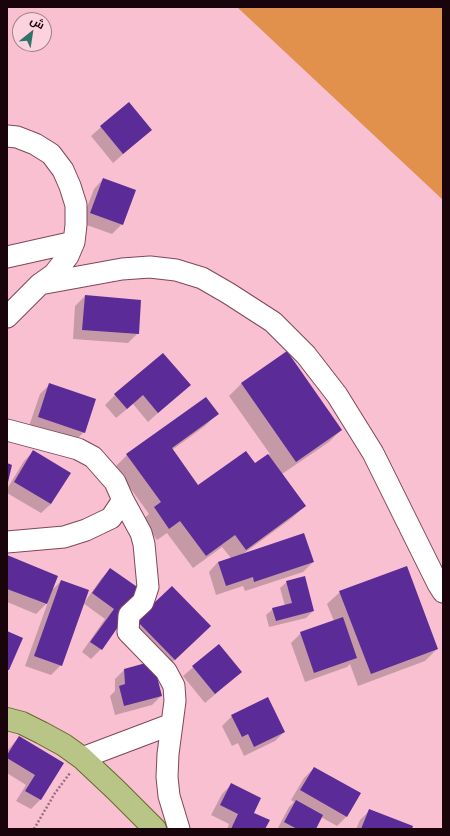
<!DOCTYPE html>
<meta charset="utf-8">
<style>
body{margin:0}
#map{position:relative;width:450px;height:836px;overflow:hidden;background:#f8c0d1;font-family:Inter,Cairo,sans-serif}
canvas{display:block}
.frame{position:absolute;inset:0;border:8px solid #19040c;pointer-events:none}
.north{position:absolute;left:12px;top:12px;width:40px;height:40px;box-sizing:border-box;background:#fcd2de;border:1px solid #a1808a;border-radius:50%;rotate:30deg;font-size:11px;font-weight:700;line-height:16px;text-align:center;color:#19040c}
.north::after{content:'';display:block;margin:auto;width:14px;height:18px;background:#307467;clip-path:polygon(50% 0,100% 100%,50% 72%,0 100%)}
</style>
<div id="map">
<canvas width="450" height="836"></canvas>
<div class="frame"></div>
<div class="north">ش</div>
</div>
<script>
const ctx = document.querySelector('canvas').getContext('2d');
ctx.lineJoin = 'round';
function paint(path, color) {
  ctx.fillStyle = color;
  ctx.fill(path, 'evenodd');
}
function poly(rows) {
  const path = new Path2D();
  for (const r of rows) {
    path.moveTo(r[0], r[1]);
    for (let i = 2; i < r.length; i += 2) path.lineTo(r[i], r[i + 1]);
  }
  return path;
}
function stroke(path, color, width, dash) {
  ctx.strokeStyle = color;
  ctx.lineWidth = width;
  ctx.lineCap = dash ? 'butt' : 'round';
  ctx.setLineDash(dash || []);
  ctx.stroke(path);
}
paint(poly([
 [237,7,443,7,443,200]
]), '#e1914c');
paint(poly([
 [128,103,151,130,113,163,91,136],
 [103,179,122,224,112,234,81,223,94,189],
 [85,296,138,333,128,343,73,339,75,306],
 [287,352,341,430,329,442,282,474,305,506,292,518,243,554,313,562,303,572,245,591,243,586,216,595,209,572,218,562,231,558,222,547,193,568,167,533,157,540,142,520,149,514,115,467,127,455,217,414,205,426,172,450,198,486,255,465,270,454,229,396,241,384],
 [50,384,84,432,74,442,29,426,40,394],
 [189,385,148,422,133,404,116,418,105,405,115,395],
 [33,452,51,504,41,513,7,493,7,489,24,461],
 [7,556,51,591,61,581,84,603,101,579,110,569,142,592,101,649,91,659,82,652,105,619,83,603,61,665,51,675,25,666,48,602,36,614,7,602],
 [287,582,313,611,306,618,269,627,266,615,273,609,285,606,280,588],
 [340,592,437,649,425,661,358,686,350,664,347,667,305,682,291,643,301,633,334,621,327,604],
 [137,620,200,636,165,669,127,630],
 [219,645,241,672,205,703,183,676],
 [124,670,161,696,152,705,115,715,110,696,115,691,115,679],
 [232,716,284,732,275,741,244,756,238,743,232,746,222,726],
 [19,737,63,764,40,800,31,809,16,801,26,785,7,773,7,751],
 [314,768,347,816,337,826,321,817,315,829,278,828,289,807,294,802,291,800,304,778],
 [231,785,253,813,264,829,227,829,229,824,211,815,222,794],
 [369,811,411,829,356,829,360,820]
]), '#0003');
paint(poly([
 [129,102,152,130,123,154,100,126],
 [103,178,136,190,123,225,90,213],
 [85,295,141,300,139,334,82,330],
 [287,351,342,430,296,462,241,383],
 [163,353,191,385,158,413,143,395,127,409,114,394],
 [49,383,96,399,85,433,38,417],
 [206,397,219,414,172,448,198,485,246,451,255,463,268,454,306,506,246,550,235,535,206,556,180,521,169,529,154,507,161,502,126,454],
 [33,450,71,473,51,504,14,482],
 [7,463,12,465,8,482,7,482],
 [304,533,314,562,254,582,253,577,226,586,218,562],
 [7,555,58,576,47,604,7,589],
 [407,566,438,649,371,674,339,591],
 [110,568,143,591,102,650,90,642,114,609,92,593],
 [305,576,314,611,276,621,272,608,292,603,286,581],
 [61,580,89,590,62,666,34,656],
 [172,586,211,626,175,660,136,620],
 [343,617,357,658,314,673,300,632],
 [7,631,23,638,9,670,7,670],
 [219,644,242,672,215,694,192,666],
 [153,661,162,696,124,706,119,686,125,684,124,669],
 [268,697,285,732,254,747,248,734,242,737,231,715],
 [19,736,64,763,41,800,25,791,35,775,7,758,7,755],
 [314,767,361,793,347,817,300,790],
 [231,783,261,798,254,813,270,820,265,829,231,829,238,814,220,805],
 [296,800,323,815,316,829,297,829,284,822],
 [369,809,413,826,412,829,361,829]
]), '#5b2c97');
const minor = poly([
 [7,136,17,137,35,144,51,154,63,170,70,186,76,205,76,225,74,242,68,256,54,274,40,284,7,317],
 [7,257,74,242],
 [40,284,122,269,150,267,176,270,202,278,228,293,273,322,306,355,337,395,373,453,438,584,443,592],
 [7,430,78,449,93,457,115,482,123,500,111,518,86,530,64,537,7,542],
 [123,500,141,533,144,544,148,587,143,602,129,615,128,632,166,671,174,686,175,701,168,754,167,777,169,796,179,829],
 [82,758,172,724]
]);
const major = poly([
 [7,719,22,723,42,733,64,745,82,758,116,790,155,829]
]);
stroke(minor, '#81465a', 23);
stroke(major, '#636827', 24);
stroke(poly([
 [34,829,55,793,70,773]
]), '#986f7d', 2.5, [2, 2]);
stroke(minor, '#fff', 21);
stroke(major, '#b9c586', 22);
</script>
